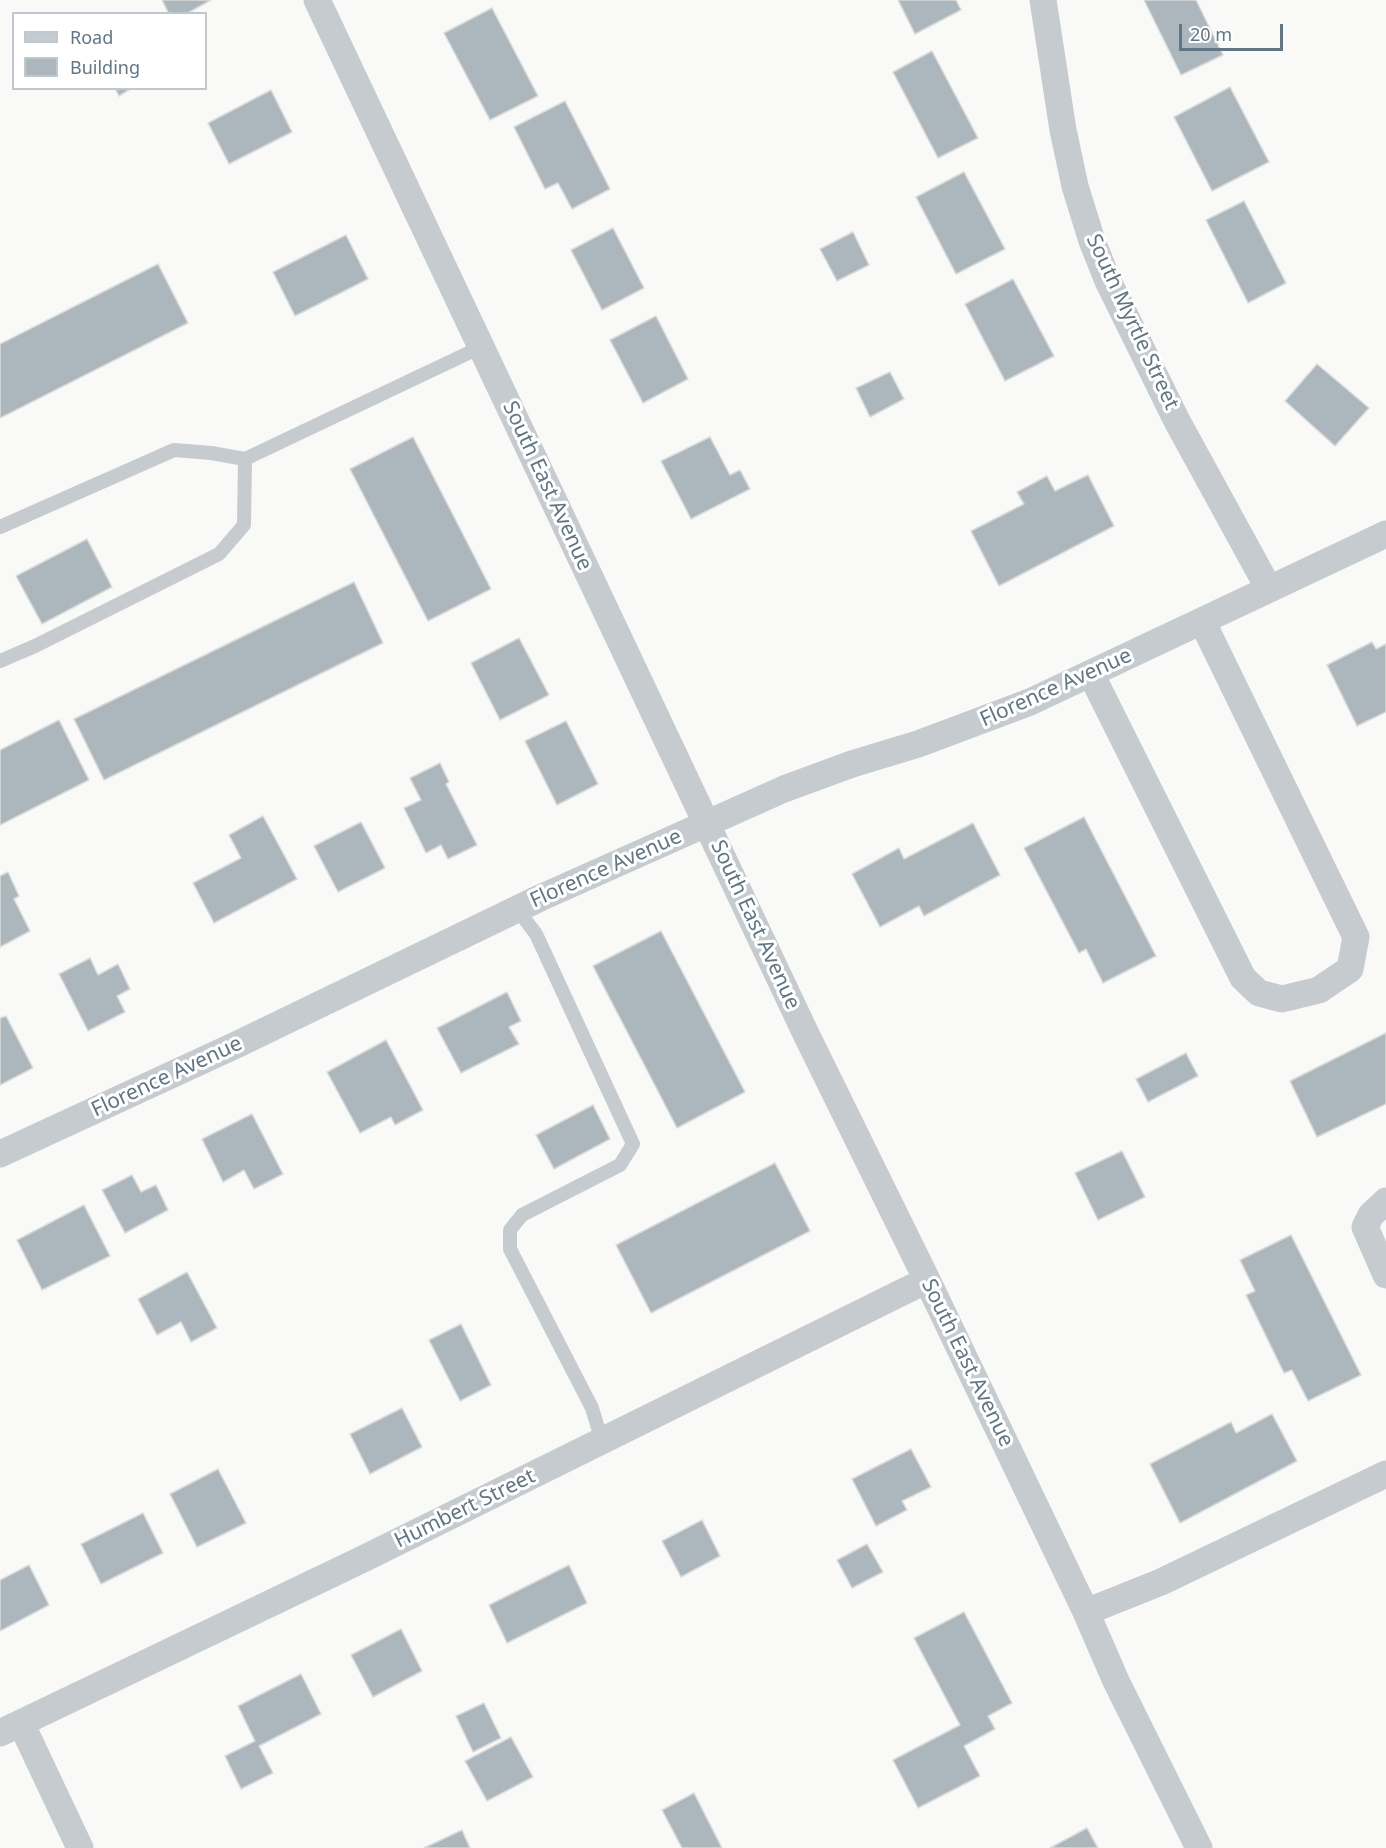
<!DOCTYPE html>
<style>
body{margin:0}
#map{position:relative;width:1386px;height:1848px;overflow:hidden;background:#f9f9f7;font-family:"Noto Sans",sans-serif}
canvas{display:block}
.legend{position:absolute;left:12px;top:12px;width:195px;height:78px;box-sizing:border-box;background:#fff;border:2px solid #c0c8ce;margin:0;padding:8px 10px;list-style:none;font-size:18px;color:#617685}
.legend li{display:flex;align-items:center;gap:12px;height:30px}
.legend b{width:30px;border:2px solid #c0c8ce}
.scale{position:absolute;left:1179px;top:24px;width:104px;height:27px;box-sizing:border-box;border:3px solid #617685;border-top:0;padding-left:8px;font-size:18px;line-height:21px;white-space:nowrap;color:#617685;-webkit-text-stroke:4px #fff;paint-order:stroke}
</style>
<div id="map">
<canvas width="1386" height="1848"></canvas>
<ul class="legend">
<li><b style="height:8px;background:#c6cbcf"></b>Road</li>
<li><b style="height:16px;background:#acb6bd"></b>Building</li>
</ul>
<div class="scale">20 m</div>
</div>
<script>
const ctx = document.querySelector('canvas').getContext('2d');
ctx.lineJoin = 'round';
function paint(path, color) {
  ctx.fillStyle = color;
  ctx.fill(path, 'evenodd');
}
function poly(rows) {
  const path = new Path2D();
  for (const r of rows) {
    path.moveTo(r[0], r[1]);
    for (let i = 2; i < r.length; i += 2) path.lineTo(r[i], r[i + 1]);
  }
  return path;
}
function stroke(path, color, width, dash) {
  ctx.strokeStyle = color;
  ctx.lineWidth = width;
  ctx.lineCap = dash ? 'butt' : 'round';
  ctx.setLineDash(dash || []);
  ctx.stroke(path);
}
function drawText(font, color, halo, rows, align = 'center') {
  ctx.font = font + ' "Noto Sans",sans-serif';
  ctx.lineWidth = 6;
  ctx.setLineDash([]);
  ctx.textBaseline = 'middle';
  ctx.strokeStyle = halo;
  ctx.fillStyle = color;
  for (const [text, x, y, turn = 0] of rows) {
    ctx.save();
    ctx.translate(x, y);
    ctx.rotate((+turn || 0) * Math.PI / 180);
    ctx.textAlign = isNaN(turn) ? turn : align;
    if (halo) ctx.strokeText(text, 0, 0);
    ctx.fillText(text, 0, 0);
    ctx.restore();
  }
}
const building = poly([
 [162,0,211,0,186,14,169,14,162,0],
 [898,0,956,0,961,10,915,34,898,0],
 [1144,0,1196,0,1223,55,1181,75,1144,0],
 [492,8,538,96,490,120,444,33,492,8],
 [932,51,978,138,938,158,893,72,932,51],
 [1230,87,1269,162,1212,191,1174,117,1230,87],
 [115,88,132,88,119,96,115,88],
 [271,90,292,132,229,164,208,123,271,90],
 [565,101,610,189,572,209,558,183,545,189,514,127,565,101],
 [964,172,1005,249,956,274,916,197,964,172],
 [1244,201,1286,283,1248,303,1206,220,1244,201],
 [613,228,644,288,602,310,571,250,613,228],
 [853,232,869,265,837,281,820,249,853,232],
 [346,235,368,279,295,316,273,272,346,235],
 [158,264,188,323,0,418,0,344,158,264],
 [1013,279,1054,356,1005,381,965,304,1013,279],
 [656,316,688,379,643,403,610,340,656,316],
 [1317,364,1369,408,1335,446,1285,401,1317,364],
 [890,372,904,399,870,417,856,388,890,372],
 [413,437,491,589,428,621,350,469,413,437],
 [710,437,730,475,740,470,750,489,691,519,661,461,710,437],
 [1088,475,1114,526,999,586,971,531,1024,504,1017,492,1047,476,1055,491,1088,475],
 [87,539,112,587,42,624,16,576,87,539],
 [354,582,383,643,104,780,74,719,354,582],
 [519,638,549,695,500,720,471,663,519,638],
 [1372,642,1376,649,1386,644,1386,712,1357,726,1327,665,1372,642],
 [59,720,89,780,0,825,0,750,59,720],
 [566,721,598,784,557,805,525,741,566,721],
 [440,763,449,782,446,784,477,845,448,859,441,845,426,853,404,808,421,800,410,778,440,763],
 [263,816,297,879,214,923,193,883,241,858,229,835,263,816],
 [1084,817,1156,956,1103,983,1086,949,1079,953,1024,848,1084,817],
 [361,822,385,868,338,892,314,846,361,822],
 [973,823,1000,875,924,916,919,906,880,927,852,874,899,848,904,859,973,823],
 [8,872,19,896,14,899,30,931,0,947,0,876,8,872],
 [661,931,745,1092,677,1128,593,966,661,931],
 [90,958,98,975,118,964,130,989,117,996,125,1012,88,1031,59,974,90,958],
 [507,992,521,1021,509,1027,519,1044,461,1073,437,1028,507,992],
 [6,1016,33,1068,0,1085,0,1018,6,1016],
 [1386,1033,1386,1104,1317,1137,1290,1081,1386,1033],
 [386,1040,423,1110,395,1125,391,1117,360,1133,327,1072,386,1040],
 [1186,1053,1198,1076,1148,1102,1136,1079,1186,1053],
 [593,1105,610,1139,554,1169,536,1135,593,1105],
 [252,1114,283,1174,254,1189,244,1170,223,1182,202,1139,252,1114],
 [1122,1151,1145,1197,1098,1220,1075,1173,1122,1151],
 [775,1163,810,1231,651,1313,616,1245,775,1163],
 [132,1175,141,1192,156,1185,168,1210,125,1233,102,1190,132,1175],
 [84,1205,110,1256,42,1290,17,1240,84,1205],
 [1291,1235,1361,1375,1308,1401,1292,1370,1284,1373,1246,1295,1255,1291,1240,1260,1291,1235],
 [187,1272,217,1328,191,1342,181,1322,157,1335,138,1299,187,1272],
 [461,1324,491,1385,460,1401,429,1340,461,1324],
 [402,1408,422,1447,370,1474,350,1434,402,1408],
 [1272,1414,1297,1461,1180,1523,1150,1464,1231,1422,1236,1433,1272,1414],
 [911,1449,931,1487,902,1501,907,1510,876,1526,852,1479,911,1449],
 [218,1469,246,1523,197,1547,170,1494,218,1469],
 [143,1513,163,1553,101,1584,81,1544,143,1513],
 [702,1520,720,1556,681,1577,662,1541,702,1520],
 [867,1544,883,1572,852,1588,837,1560,867,1544],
 [29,1565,49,1605,0,1631,0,1580,29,1565],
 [569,1565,587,1603,507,1643,489,1605,569,1565],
 [964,1612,1012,1703,988,1716,995,1729,964,1746,980,1776,918,1808,893,1760,960,1725,914,1638,964,1612],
 [401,1629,422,1671,373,1697,351,1655,401,1629],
 [301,1674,321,1714,259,1746,273,1773,241,1789,225,1756,255,1741,238,1706,301,1674],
 [484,1703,501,1738,473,1752,456,1716,484,1703],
 [511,1737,533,1777,487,1801,465,1761,511,1737],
 [694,1793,722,1848,682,1848,662,1810,694,1793],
 [1087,1828,1098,1848,1050,1848,1087,1828],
 [462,1830,470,1848,424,1848,462,1830]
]);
paint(building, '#acb6bd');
stroke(building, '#dbdbd9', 1.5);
stroke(poly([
 [0,527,174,450,211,453,245,459,481,347],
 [0,661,35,646,219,554,244,525,245,459],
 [517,909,536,934,633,1144,620,1165,522,1215,510,1230,510,1249,592,1408,602,1441]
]), '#c6cbcf', 14);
stroke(poly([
 [317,0,806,1034,927,1280,1086,1612,1116,1681,1199,1848],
 [1043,0,1063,130,1075,186,1092,241,1108,281,1177,421,1269,589],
 [1091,674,1243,978,1259,993,1282,999,1319,990,1350,969,1356,937,1202,621],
 [0,1154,238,1044,540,898,784,789,852,764,918,744,1030,702,1386,534],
 [1386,1201,1371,1215,1365,1227,1386,1275],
 [1086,1612,1161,1582,1386,1474],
 [21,1723,80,1848],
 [0,1733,363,1559,927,1280]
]), '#c6cbcf', 27);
drawText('21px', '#617685', '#fff', [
 ["South Myrtle Street",1132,322,65],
 ["South East Avenue",547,486,65],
 ["Florence Avenue",1056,688,-24],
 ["Florence Avenue",606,869,-24],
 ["South East Avenue",755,925,65],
 ["Florence Avenue",167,1077,-25],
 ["South East Avenue",967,1363,64],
 ["Humbert Street",465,1509,-26]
]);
</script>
